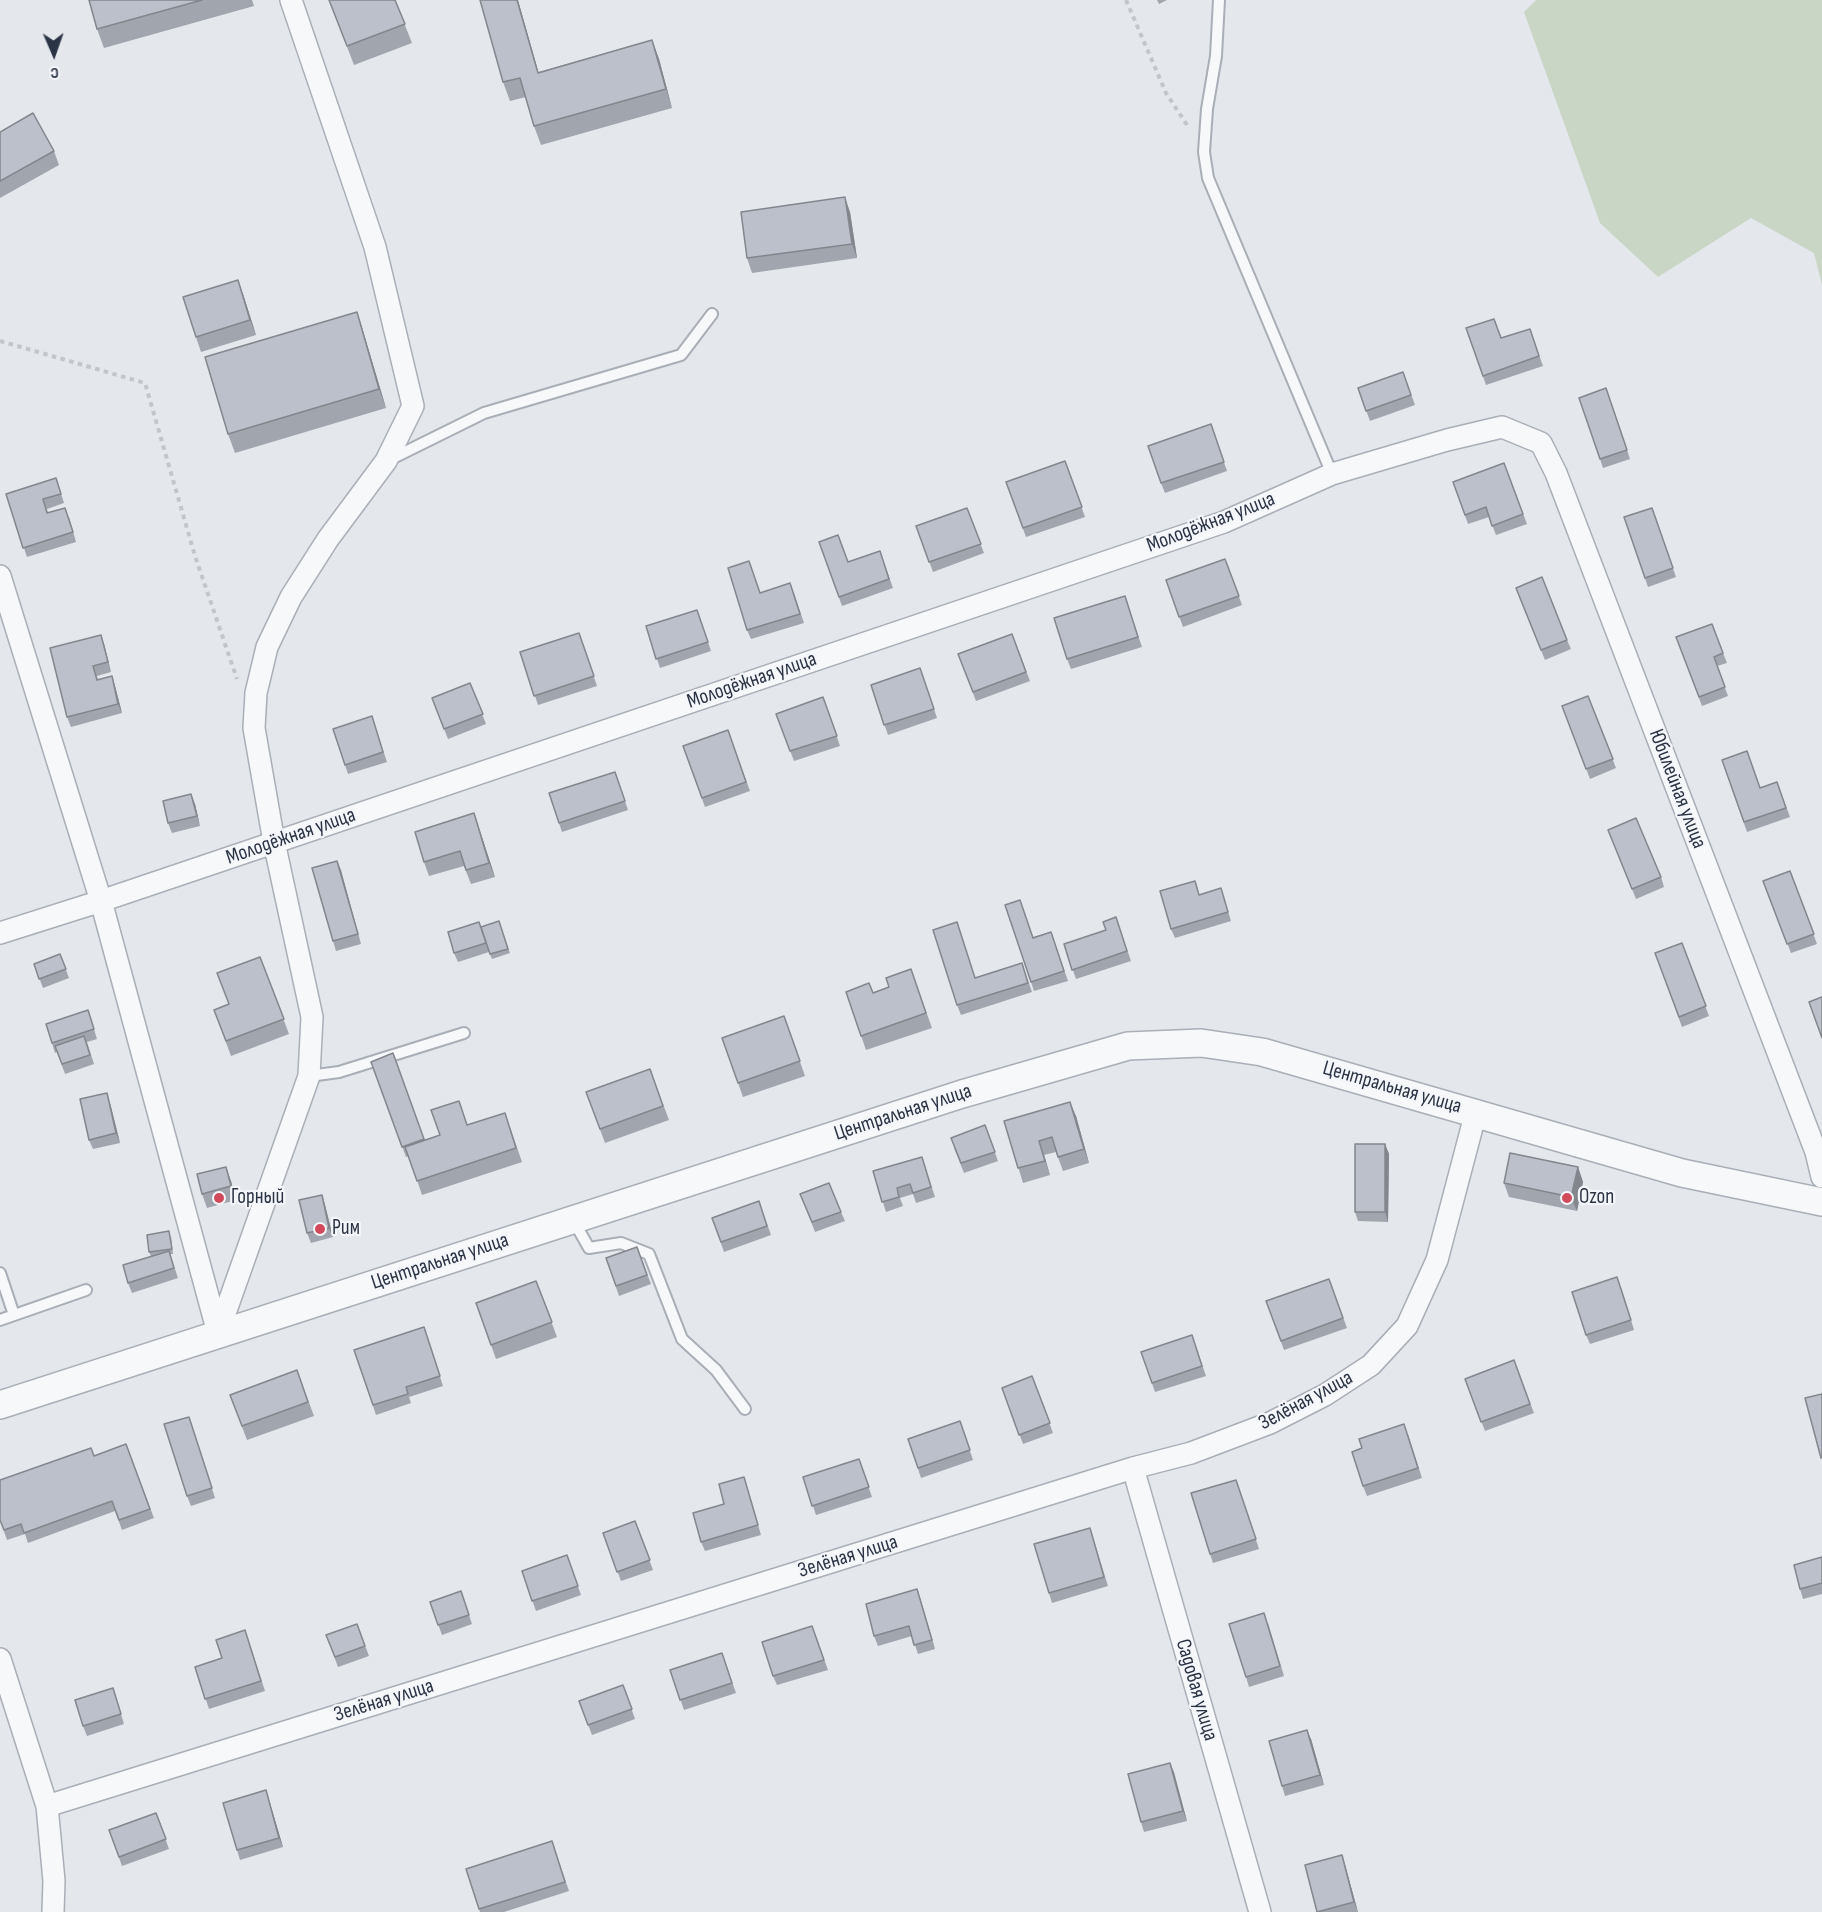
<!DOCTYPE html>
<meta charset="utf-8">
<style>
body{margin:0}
#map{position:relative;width:1822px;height:1912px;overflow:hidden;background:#e4e7ec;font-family:"Sofia Sans Condensed",sans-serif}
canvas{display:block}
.north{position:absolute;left:24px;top:24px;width:60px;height:60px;-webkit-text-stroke:4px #f4f6f9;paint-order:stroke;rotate:178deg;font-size:16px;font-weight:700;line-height:24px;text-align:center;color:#2b3445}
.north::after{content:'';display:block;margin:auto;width:21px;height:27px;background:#2b3445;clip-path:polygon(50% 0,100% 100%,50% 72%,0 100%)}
</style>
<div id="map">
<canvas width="1822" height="1912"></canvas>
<div class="north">С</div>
</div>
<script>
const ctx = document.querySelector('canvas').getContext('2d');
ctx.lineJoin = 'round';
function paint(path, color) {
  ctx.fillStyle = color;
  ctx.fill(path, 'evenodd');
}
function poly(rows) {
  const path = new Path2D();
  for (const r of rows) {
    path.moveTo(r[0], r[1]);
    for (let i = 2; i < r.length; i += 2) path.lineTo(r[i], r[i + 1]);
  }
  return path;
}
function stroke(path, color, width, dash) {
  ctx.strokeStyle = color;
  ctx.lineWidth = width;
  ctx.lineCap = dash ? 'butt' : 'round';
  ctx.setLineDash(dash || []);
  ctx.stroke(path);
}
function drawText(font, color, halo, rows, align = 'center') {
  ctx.font = font + ' "Sofia Sans Condensed",sans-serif';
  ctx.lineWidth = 4.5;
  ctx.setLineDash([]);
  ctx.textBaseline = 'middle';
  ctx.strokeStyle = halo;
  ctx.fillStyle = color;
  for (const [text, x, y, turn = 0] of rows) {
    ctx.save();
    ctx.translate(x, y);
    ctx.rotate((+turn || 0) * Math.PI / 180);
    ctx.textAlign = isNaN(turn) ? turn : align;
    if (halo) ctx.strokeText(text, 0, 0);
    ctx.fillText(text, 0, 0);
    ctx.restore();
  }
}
paint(poly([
 [1536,0,1822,0,1822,285,1814,253,1751,218,1658,277,1600,223,1524,12]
]), '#c9d6c5');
const service = poly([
 [1219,0,1216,56,1207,109,1204,152,1208,178,1332,474],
 [389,460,484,413,681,355,712,314],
 [309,1076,339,1072,464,1033],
 [576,1225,589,1248,621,1243,649,1254,682,1339,716,1370,745,1409],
 [0,1273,14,1315],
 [0,1320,86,1290]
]);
const minor = poly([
 [0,576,101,901,218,1333],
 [0,933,101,901,1224,522,1332,474,1447,440,1502,427,1541,443,1556,473,1816,1152,1822,1177],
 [218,1333,309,1076,312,1017,274,842,254,728,256,693,267,647,291,597,328,539,386,461,413,406,375,247,291,0],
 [1133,1468,1260,1912],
 [0,1659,47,1806,54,1881,53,1912],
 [47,1806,1133,1468,1191,1453,1270,1423,1325,1395,1371,1365,1407,1326,1437,1260,1476,1112]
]);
const tertiary = poly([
 [0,1405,962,1094,1128,1046,1201,1043,1262,1052,1682,1173,1822,1202]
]);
stroke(service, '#a9aeb7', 14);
stroke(minor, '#a9aeb7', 24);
stroke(tertiary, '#a9aeb7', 30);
stroke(poly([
 [1126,0,1166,93,1189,128],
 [0,341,145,383,195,556,237,679]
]), '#c2c5cb', 4, [4.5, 4.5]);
stroke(service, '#f7f8fa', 10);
stroke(minor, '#f7f8fa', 21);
stroke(tertiary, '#f7f8fa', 27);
paint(poly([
 [89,0,252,0,254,6,104,48,97,29],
 [329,0,395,0,412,43,354,65],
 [1157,0,1167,0,1159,4],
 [652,40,659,59,672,108,541,145,534,126,526,97,510,101,503,82],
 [0,132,54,151,59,165,0,198],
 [850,212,857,258,752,273,747,258],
 [243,294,256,335,201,352,196,337],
 [357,312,363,331,386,408,235,453,228,434],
 [1466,328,1501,338,1530,329,1543,366,1486,385],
 [1403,372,1415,405,1370,421,1358,388],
 [1606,388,1630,459,1603,468,1600,459],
 [1211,424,1227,471,1165,493,1161,483],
 [1065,461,1085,517,1026,537,1006,482],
 [1504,463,1527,524,1496,535,1489,517,1468,524,1453,482],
 [56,478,64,503,47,509,48,513,69,517,76,542,27,557,6,494],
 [967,508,984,553,933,572,916,526],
 [1652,508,1676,577,1648,587,1624,517],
 [819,542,848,562,880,551,893,588,842,606],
 [1225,559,1242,605,1183,627,1166,580],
 [760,593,794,593,804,623,751,639,747,630],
 [1125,596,1142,647,1071,669,1067,659],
 [1519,597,1567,640,1571,649,1545,660],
 [697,610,711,651,660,668,646,626],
 [1712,624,1727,663,1717,666,1728,696,1702,706,1676,637],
 [579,633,597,686,538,705,520,652],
 [1012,634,1030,681,976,701,958,654],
 [104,644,111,672,97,676,98,680,112,676,115,686,122,713,71,727,67,717],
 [920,668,937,718,888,735,871,685],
 [470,683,486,724,448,739,432,698],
 [1588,696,1616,768,1590,779,1562,706],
 [823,697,840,746,794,761,776,714],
 [375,726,387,762,348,774,333,729],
 [728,730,750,791,705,807,683,746],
 [1722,760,1760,788,1777,782,1790,817,1747,832],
 [615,772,628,810,562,832,549,793],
 [195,804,200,826,172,833,168,823],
 [474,813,495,877,471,884,464,866,429,876,424,862],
 [1608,830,1661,877,1664,887,1636,899],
 [337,861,361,944,336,951,333,941],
 [1790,871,1817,944,1791,953,1763,881],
 [1221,888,1231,921,1175,938,1171,929],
 [1005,905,1033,937,1051,932,1068,981,1034,991],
 [1116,917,1131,961,1076,979,1064,944,1106,930],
 [499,921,510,953,492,959,489,952,458,962,454,953,481,927],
 [1682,943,1709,1016,1682,1027,1655,953],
 [60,954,69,978,43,988,34,964],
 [260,957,289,1034,231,1056,214,1010,229,1004],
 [1022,963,1032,992,961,1015,957,1005,975,978],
 [911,969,932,1028,866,1050,846,992,873,993,889,987],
 [88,1010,97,1039,87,1042,94,1064,65,1074,57,1052,55,1053,46,1024],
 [784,1016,805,1076,743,1097,722,1038],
 [371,1062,425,1140,468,1125,510,1127,522,1162,422,1195,409,1156,406,1157],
 [650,1069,669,1120,605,1143,586,1092],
 [110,1103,120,1143,93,1149,89,1140],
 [1076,1116,1089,1163,1063,1171,1056,1152,1044,1155,1050,1175,1023,1183,1004,1121],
 [985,1125,998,1161,964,1173,954,1148],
 [1385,1144,1389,1154,1388,1222,1358,1221,1355,1212],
 [925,1166,935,1197,916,1203,913,1194,900,1198,903,1206,886,1212,873,1171],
 [1578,1167,1583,1182,1577,1211,1509,1197,1504,1183],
 [231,1181,236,1200,207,1208,202,1194],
 [800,1194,841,1212,845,1221,815,1232],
 [322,1195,325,1205,333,1237,311,1243,307,1233],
 [759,1201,771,1235,724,1252,712,1218],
 [171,1236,173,1254,170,1254,178,1278,132,1293,128,1283,151,1256,149,1252],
 [637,1247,651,1284,619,1296,606,1258],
 [1329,1279,1347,1328,1284,1350,1266,1301],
 [536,1281,557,1337,496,1359,476,1303],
 [1621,1287,1634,1330,1590,1344,1586,1335],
 [424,1327,443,1386,409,1397,411,1403,376,1415,354,1350],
 [1192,1335,1206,1376,1155,1392,1141,1352],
 [1514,1360,1534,1413,1485,1431,1465,1379],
 [297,1370,314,1416,247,1440,230,1395],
 [1032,1376,1053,1433,1023,1444,1002,1388],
 [960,1421,973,1460,921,1478,908,1439],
 [192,1426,215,1498,191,1506,187,1496],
 [1408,1434,1422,1478,1367,1496,1363,1486,1362,1448],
 [126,1444,154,1518,122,1530,115,1511,28,1543,25,1534,7,1540,0,1520,94,1456],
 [859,1459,872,1497,816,1515,803,1477],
 [744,1477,761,1535,705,1551,701,1542,724,1504],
 [1236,1480,1259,1549,1213,1563,1210,1554],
 [635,1521,653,1570,621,1581,603,1533],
 [1090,1528,1108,1586,1052,1603,1049,1593],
 [567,1555,581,1595,536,1611,522,1571],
 [1822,1557,1822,1594,1803,1599,1800,1589],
 [461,1591,472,1624,442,1635,430,1602],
 [920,1598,935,1649,918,1654,912,1636,878,1646,874,1636],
 [1268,1623,1284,1676,1249,1687,1246,1677],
 [357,1624,369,1656,338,1667,326,1635],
 [812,1626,828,1670,777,1685,773,1676],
 [245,1630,265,1691,209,1709,195,1667,222,1658],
 [722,1653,736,1693,684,1710,670,1670],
 [623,1685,635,1719,592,1735,579,1701],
 [113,1688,124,1724,87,1736,83,1726],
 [1311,1739,1324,1785,1285,1796,1282,1786],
 [1170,1763,1187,1821,1144,1832,1141,1822],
 [266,1790,283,1847,240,1860,237,1850],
 [156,1813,169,1849,122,1866,109,1830],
 [552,1841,569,1891,504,1912,480,1912,466,1869],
 [1342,1855,1358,1912,1317,1912]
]), '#a1a5ae');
paint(poly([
 [517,0,518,0,544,92,538,73],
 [652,40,659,59,672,108,666,89],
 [845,197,850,212,857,258,852,244],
 [238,280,243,294,256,335,250,320],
 [357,312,363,331,386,408,379,389],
 [101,635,104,644,111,672,108,662],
 [112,676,115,686,122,713,118,704],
 [191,794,195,804,200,826,197,816],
 [474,813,479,828,495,877,489,863],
 [337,861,341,870,361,944,358,934],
 [107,1093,110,1103,120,1143,116,1133],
 [1070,1102,1076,1116,1089,1163,1084,1149],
 [1039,1141,1044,1155,1050,1175,1045,1161],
 [1385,1144,1389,1154,1388,1222,1385,1212],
 [226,1167,231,1181,236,1200,231,1186],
 [1578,1167,1583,1182,1577,1211,1571,1197],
 [322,1195,325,1205,333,1237,329,1228],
 [917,1589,920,1598,935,1649,932,1640],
 [1307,1730,1311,1739,1324,1785,1320,1775],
 [1170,1763,1174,1772,1187,1821,1183,1811],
 [266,1790,269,1800,283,1847,279,1838],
 [1342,1855,1345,1865,1358,1912,1354,1902]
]), '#83868d');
const building = poly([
 [89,0,202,0,97,29,89,0],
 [329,0,395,0,405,24,347,46,329,0],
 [480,0,517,0,538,73,652,40,666,89,534,126,520,78,503,82,480,0],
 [33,113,54,151,0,181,0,132,33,113],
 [845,197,852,244,747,258,741,212,845,197],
 [238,280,250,320,196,337,183,297,238,280],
 [357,312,379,389,228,434,205,357,357,312],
 [1494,319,1501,338,1530,329,1539,356,1483,376,1466,328,1494,319],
 [1403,372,1411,395,1366,411,1358,388,1403,372],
 [1606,388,1627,450,1600,459,1579,398,1606,388],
 [1211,424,1224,462,1161,483,1148,446,1211,424],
 [1065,461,1082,507,1023,528,1006,482,1065,461],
 [1504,463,1523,514,1492,526,1486,507,1465,515,1453,482,1504,463],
 [56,478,61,494,43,499,47,513,65,508,73,532,23,548,6,494,56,478],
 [967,508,981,544,929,562,916,526,967,508],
 [1652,508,1673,568,1645,578,1624,517,1652,508],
 [838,535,848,562,880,551,889,579,839,597,819,542,838,535],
 [1225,559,1239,596,1179,617,1166,580,1225,559],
 [749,561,760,593,790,583,800,614,747,630,728,568,749,561],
 [1542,577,1567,640,1541,650,1516,588,1542,577],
 [1125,596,1138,637,1067,659,1054,618,1125,596],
 [697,610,708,642,656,659,646,626,697,610],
 [1712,624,1723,653,1714,657,1725,687,1699,697,1676,637,1712,624],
 [579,633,594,676,534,696,520,652,579,633],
 [1012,634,1026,672,973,692,958,654,1012,634],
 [101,635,108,662,93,666,97,680,112,676,118,704,67,717,50,648,101,635],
 [920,668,934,709,884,725,871,685,920,668],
 [470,683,483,714,444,729,432,698,470,683],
 [1588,696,1613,759,1586,769,1562,706,1588,696],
 [823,697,837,736,790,751,776,714,823,697],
 [372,716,383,752,345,765,333,729,372,716],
 [728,730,746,782,702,798,683,746,728,730],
 [1747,751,1760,788,1777,782,1786,808,1744,822,1722,760,1747,751],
 [615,772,625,801,559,823,549,793,615,772],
 [191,794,197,816,168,823,163,801,191,794],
 [474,813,489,863,466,870,460,851,424,862,415,832,474,813],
 [1636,818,1661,877,1632,889,1608,830,1636,818],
 [337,861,358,934,333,941,312,868,337,861],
 [1790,871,1814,934,1787,944,1763,881,1790,871],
 [1195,881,1199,895,1221,888,1228,912,1171,929,1160,891,1195,881],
 [1020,900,1033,938,1051,932,1064,971,1031,982,1005,905,1020,900],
 [1116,917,1127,951,1072,970,1064,944,1106,930,1103,922,1116,917],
 [499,921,508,949,490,954,481,927,499,921],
 [479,922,486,943,454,953,448,932,479,922],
 [957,922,975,978,1022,963,1028,983,957,1005,933,930,957,922],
 [1682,943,1706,1006,1679,1017,1655,953,1682,943],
 [60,954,66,969,39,979,34,964,60,954],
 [260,957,284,1019,226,1041,214,1010,229,1004,217,973,260,957],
 [911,969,926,1013,861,1036,846,992,869,983,873,993,889,987,886,978,911,969],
 [1822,997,1822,1038,1809,1002,1822,997],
 [88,1010,94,1029,52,1043,46,1024,88,1010],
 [784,1016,800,1061,738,1083,722,1038,784,1016],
 [84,1036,90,1055,62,1064,55,1046,84,1036],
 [393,1053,424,1139,402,1147,371,1062,393,1053],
 [650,1069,663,1106,600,1129,586,1092,650,1069],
 [107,1093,116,1133,89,1140,80,1099,107,1093],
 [459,1101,467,1125,505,1113,516,1148,417,1181,405,1147,440,1135,431,1110,459,1101],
 [1070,1102,1084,1149,1058,1157,1052,1137,1039,1141,1045,1161,1018,1168,1004,1121,1070,1102],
 [985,1125,995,1152,961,1163,951,1138,985,1125],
 [1355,1144,1385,1144,1385,1212,1355,1212,1355,1144],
 [1510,1153,1578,1167,1571,1197,1504,1183,1510,1153],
 [922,1157,931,1187,913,1193,910,1184,897,1188,899,1197,882,1202,873,1171,922,1157],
 [226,1167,231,1186,202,1194,197,1174,226,1167],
 [829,1183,841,1212,812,1222,800,1194,829,1183],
 [322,1195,329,1228,307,1233,299,1200,322,1195],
 [759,1201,767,1226,721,1242,712,1218,759,1201],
 [169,1231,172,1249,149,1252,147,1235,169,1231],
 [637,1247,647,1275,616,1286,606,1258,637,1247],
 [169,1251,174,1268,128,1283,123,1265,169,1251],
 [1617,1277,1631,1320,1586,1335,1572,1292,1617,1277],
 [1329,1279,1343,1318,1281,1341,1266,1301,1329,1279],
 [536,1281,552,1322,491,1345,476,1303,536,1281],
 [424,1327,440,1376,406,1387,408,1394,373,1405,354,1350,424,1327],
 [1192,1335,1202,1366,1152,1383,1141,1352,1192,1335],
 [1514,1360,1530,1404,1481,1422,1465,1379,1514,1360],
 [297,1370,308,1402,242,1426,230,1395,297,1370],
 [1032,1376,1050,1423,1019,1435,1002,1388,1032,1376],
 [1822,1394,1822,1458,1821,1458,1805,1398,1822,1394],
 [189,1417,212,1488,187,1496,164,1424,189,1417],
 [960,1421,970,1450,918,1468,908,1439,960,1421],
 [1404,1424,1418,1468,1363,1486,1352,1452,1362,1448,1359,1439,1404,1424],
 [126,1444,150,1509,119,1520,112,1501,24,1533,21,1524,4,1530,0,1520,0,1480,91,1448,94,1456,126,1444],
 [859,1459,869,1487,812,1506,803,1477,859,1459],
 [744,1477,758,1525,701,1542,693,1513,724,1504,719,1484,744,1477],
 [1236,1480,1256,1539,1210,1554,1191,1493,1236,1480],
 [635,1521,650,1560,617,1572,603,1533,635,1521],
 [1090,1528,1104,1577,1049,1593,1034,1544,1090,1528],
 [567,1555,578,1586,532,1601,522,1571,567,1555],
 [1822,1557,1822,1583,1800,1589,1794,1565,1822,1557],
 [917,1589,932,1640,914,1645,909,1626,874,1636,866,1604,917,1589],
 [461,1591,469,1615,438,1625,430,1602,461,1591],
 [1264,1613,1280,1666,1246,1677,1229,1624,1264,1613],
 [357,1624,365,1646,335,1657,326,1635,357,1624],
 [812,1626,824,1660,773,1676,762,1642,812,1626],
 [245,1630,261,1681,205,1699,195,1667,222,1658,216,1640,245,1630],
 [722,1653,732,1683,680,1700,670,1670,722,1653],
 [623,1685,632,1709,588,1725,579,1701,623,1685],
 [113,1688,121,1714,83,1726,75,1700,113,1688],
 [1307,1730,1320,1775,1282,1786,1269,1741,1307,1730],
 [1170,1763,1183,1811,1141,1822,1128,1774,1170,1763],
 [266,1790,279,1838,237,1850,223,1803,266,1790],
 [156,1813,166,1839,119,1857,109,1830,156,1813],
 [552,1841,565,1882,479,1909,466,1869,552,1841],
 [1342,1855,1354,1902,1317,1912,1305,1865,1342,1855]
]);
paint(building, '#bbc0ca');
stroke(building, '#83868d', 1.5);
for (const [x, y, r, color] of [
 [219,1198,6,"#d1495b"],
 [1567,1198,6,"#d1495b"],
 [320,1229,6,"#d1495b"]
]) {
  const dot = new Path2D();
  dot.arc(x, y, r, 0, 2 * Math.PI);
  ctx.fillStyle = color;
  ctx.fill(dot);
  stroke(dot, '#f4f6f9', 2);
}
drawText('21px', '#2b3445', '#f4f6f9', [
 ["Молодёжная улица",1211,523,-21],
 ["Молодёжная улица",752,681,-19],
 ["Юбилейная улица",1677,789,69],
 ["Молодёжная улица",291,837,-19],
 ["Центральная улица",1392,1088,16],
 ["Центральная улица",903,1113,-18],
 ["Центральная улица",440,1262,-18],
 ["Зелёная улица",1306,1401,-28],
 ["Зелёная улица",848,1557,-17],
 ["Садовая улица",1196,1690,74],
 ["Зелёная улица",384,1701,-17]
]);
drawText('21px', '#2b3445', '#f4f6f9', [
 ["Горный",231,1198],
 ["Ozon",1579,1198],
 ["Рим",332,1229]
], 'left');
</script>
